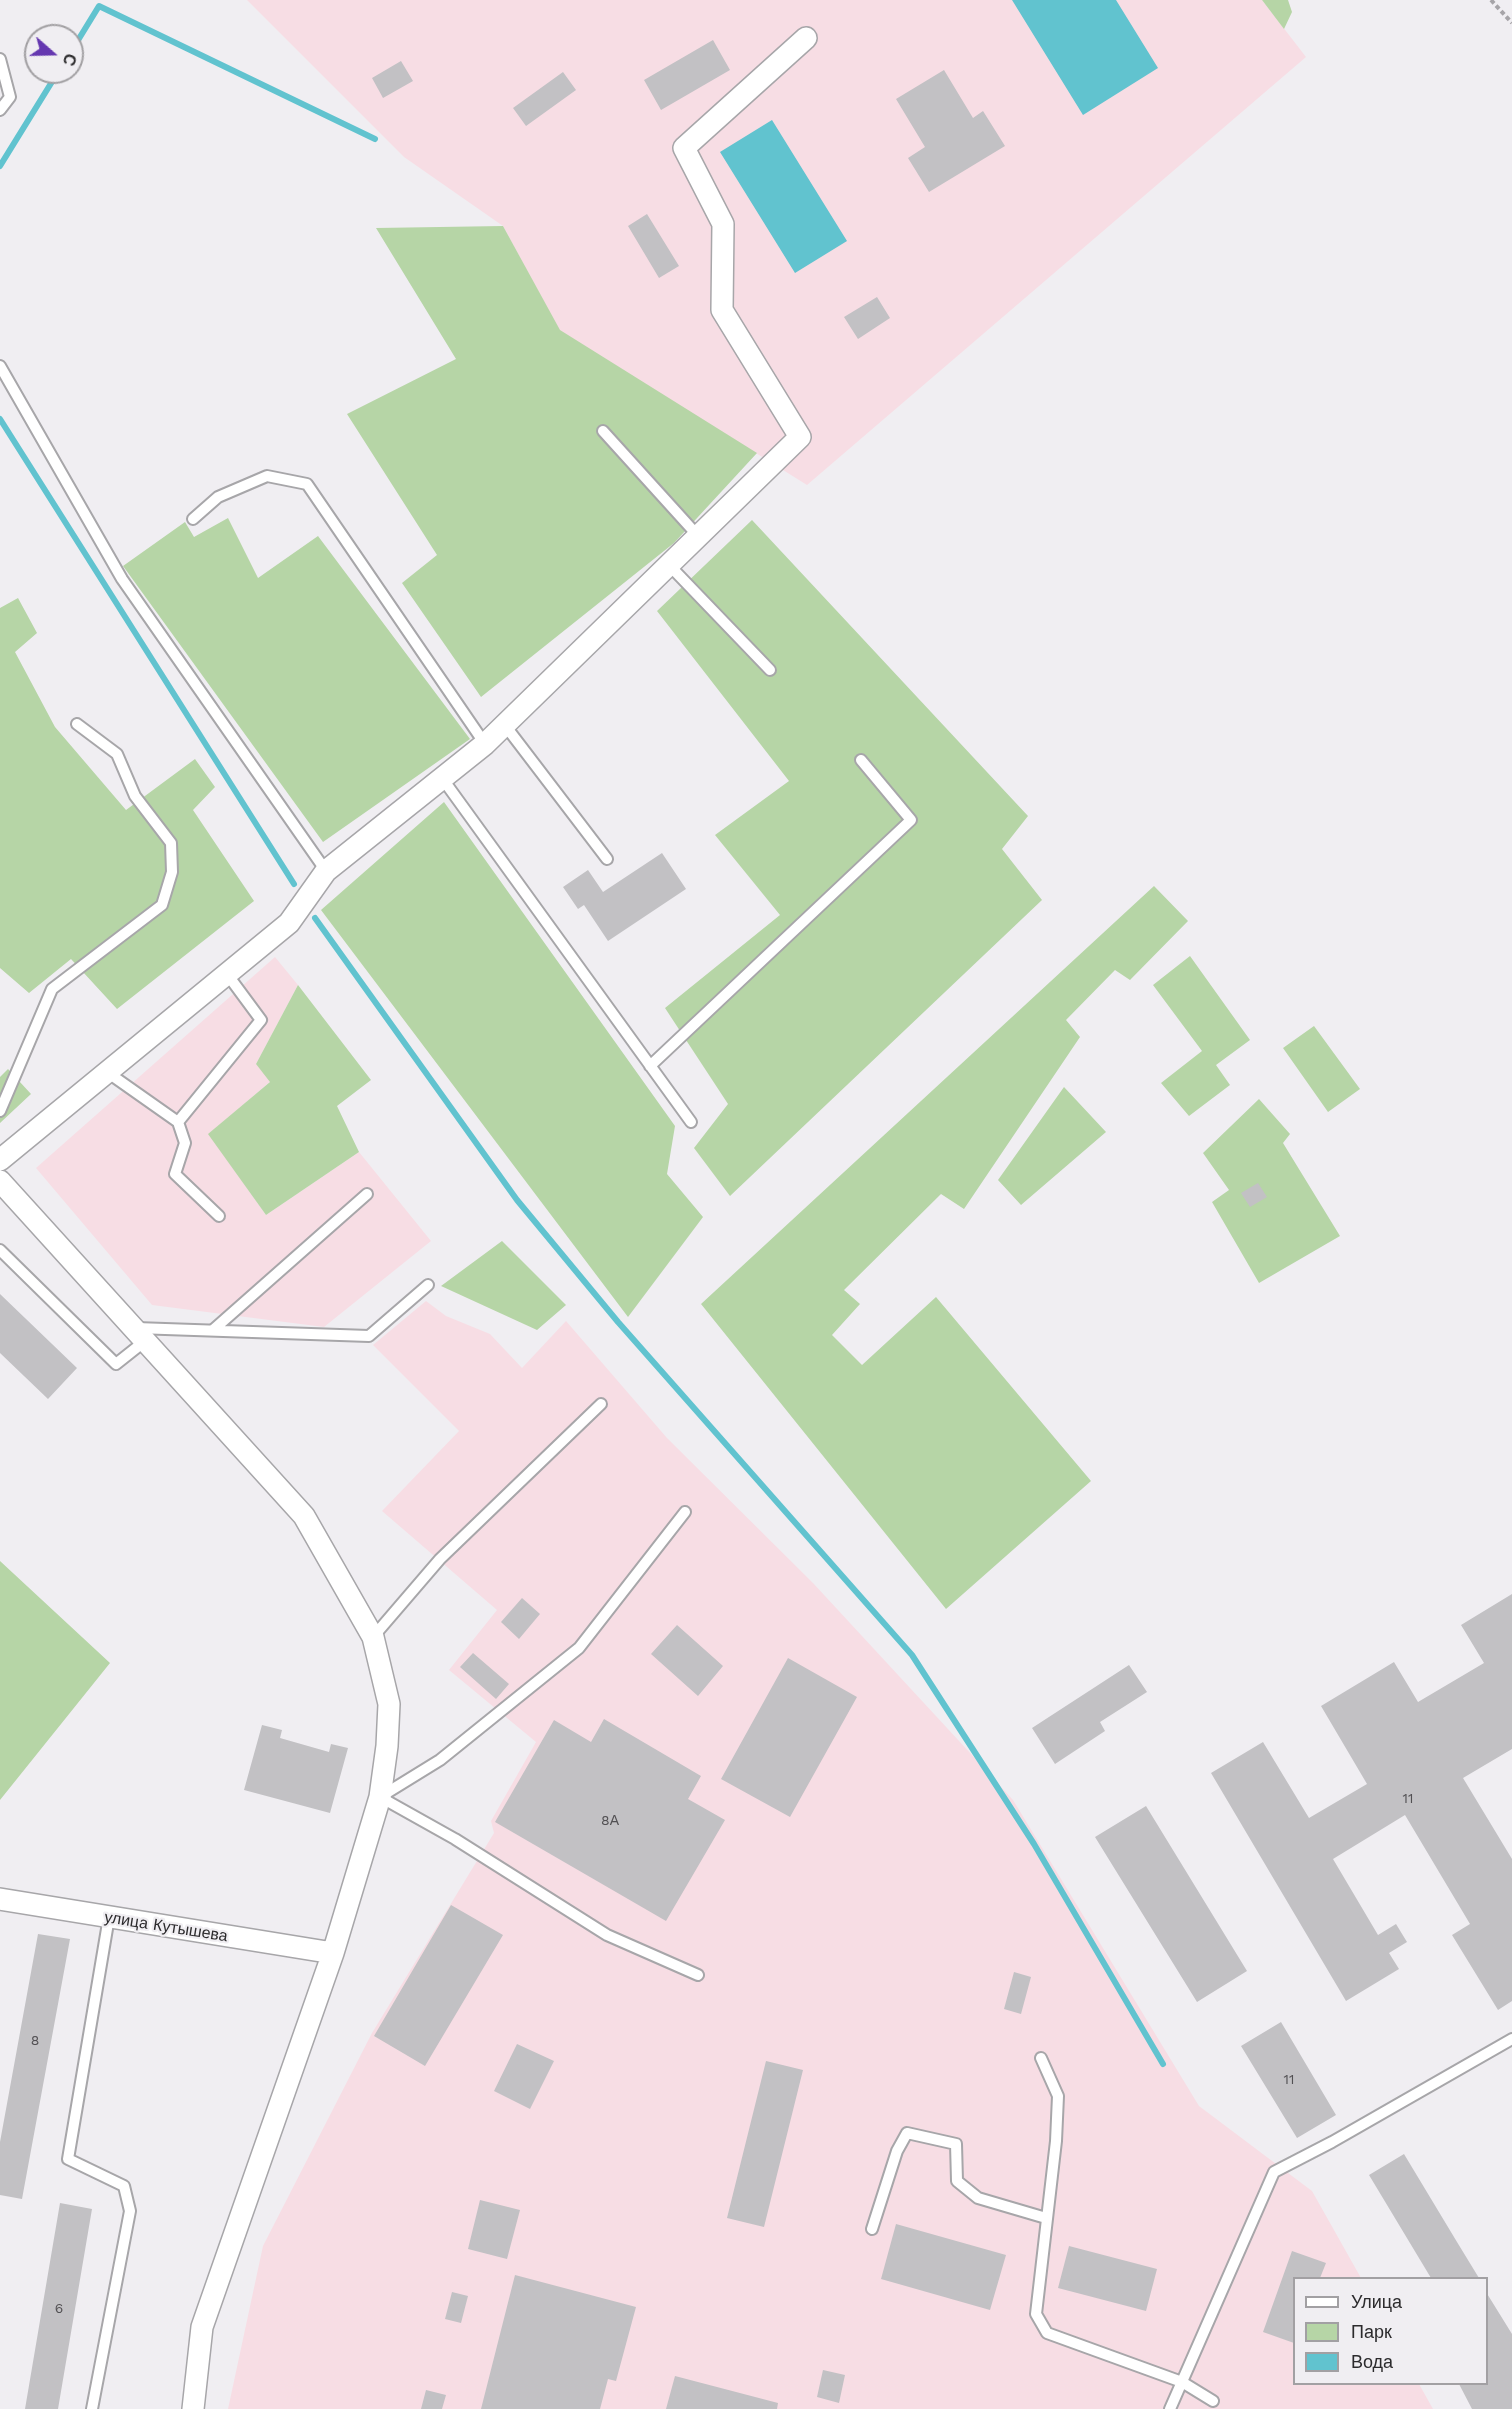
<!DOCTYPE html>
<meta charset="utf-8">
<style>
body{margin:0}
#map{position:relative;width:1512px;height:2409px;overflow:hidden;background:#f0eef2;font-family:"Work Sans",sans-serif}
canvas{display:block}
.legend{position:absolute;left:1293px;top:2277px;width:195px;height:108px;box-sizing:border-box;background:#f0eef2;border:2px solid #a2a0a3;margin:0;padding:8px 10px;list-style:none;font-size:18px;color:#2c2b2d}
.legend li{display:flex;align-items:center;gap:12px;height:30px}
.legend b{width:30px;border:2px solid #a2a0a3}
.north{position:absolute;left:24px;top:24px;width:60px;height:60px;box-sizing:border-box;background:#f0eef2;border:2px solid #a2a0a3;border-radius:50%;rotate:110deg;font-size:16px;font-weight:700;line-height:24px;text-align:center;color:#2c2b2d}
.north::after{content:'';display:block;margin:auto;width:21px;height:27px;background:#6538b0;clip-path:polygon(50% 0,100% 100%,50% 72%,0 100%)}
</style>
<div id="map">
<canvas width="1512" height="2409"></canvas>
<ul class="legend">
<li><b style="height:8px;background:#fff"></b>Улица</li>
<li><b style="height:16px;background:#b6d5a6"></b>Парк</li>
<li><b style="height:16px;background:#61c3cf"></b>Вода</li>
</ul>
<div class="north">С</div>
</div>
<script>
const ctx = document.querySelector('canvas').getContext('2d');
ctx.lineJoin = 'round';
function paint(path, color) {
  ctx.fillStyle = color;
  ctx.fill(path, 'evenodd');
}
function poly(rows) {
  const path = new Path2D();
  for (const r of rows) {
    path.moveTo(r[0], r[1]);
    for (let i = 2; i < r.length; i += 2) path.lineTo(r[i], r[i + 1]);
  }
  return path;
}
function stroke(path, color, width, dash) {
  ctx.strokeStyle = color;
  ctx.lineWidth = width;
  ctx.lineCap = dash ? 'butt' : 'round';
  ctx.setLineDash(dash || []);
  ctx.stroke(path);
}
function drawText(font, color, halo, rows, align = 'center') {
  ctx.font = font + ' "Work Sans",sans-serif';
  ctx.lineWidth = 4.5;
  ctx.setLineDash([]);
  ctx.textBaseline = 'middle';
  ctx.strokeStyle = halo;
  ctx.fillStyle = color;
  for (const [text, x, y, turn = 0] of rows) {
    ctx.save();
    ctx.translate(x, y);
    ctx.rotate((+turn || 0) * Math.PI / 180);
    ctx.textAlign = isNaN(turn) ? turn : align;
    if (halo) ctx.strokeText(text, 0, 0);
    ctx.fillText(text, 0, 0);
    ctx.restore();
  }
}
paint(poly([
 [247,0,1262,0,1306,57,807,485,559,330,503,226,404,157],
 [275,957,298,985,256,1064,271,1081,209,1134,266,1215,359,1152,431,1241,324,1327,152,1305,36,1168],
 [426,1301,446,1316,490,1334,522,1368,566,1321,667,1438,813,1583,972,1755,1013,1800,1199,2106,1312,2191,1361,2278,1294,2278,1294,2384,1419,2384,1433,2409,228,2409,263,2246,372,2033,494,1833,491,1821,536,1742,449,1670,497,1610,382,1511,459,1431,373,1345]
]), '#f7dde4');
paint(poly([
 [1262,0,1288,0,1292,12,1284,29],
 [503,226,560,330,757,453,674,543,481,697,402,583,437,555,347,414,456,359,376,228],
 [228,518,258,578,318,536,470,739,323,842,123,566,185,522,194,537],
 [752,520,1028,816,1002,849,1042,900,730,1196,694,1148,728,1104,665,1008,780,915,715,835,789,781,657,611],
 [18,598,37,633,15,652,55,727,126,810,195,759,215,787,193,810,254,901,117,1009,71,959,29,993,0,968,0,608],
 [444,802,675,1126,667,1174,703,1217,628,1317,321,910],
 [1154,886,1188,921,1130,980,1115,970,1066,1020,1080,1037,964,1209,941,1194,844,1290,860,1304,832,1335,862,1365,936,1297,1091,1481,946,1609,701,1304],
 [1190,956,1250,1040,1216,1065,1230,1085,1189,1116,1161,1083,1202,1051,1153,985],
 [298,985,371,1080,337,1106,359,1152,266,1215,208,1134,270,1082,256,1064],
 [1314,1026,1360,1089,1328,1112,1283,1048],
 [8,1069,31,1094,0,1123,0,1077],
 [1064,1087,1106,1132,1021,1205,998,1180],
 [1259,1099,1290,1134,1283,1143,1340,1236,1259,1283,1212,1202,1229,1190,1203,1153],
 [502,1241,566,1305,537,1330,441,1286],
 [0,1561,110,1663,0,1800]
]), '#b6d5a6');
paint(poly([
 [1012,0,1116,0,1158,68,1083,115],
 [772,120,847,241,795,273,720,152]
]), '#61c3cf');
stroke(poly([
 [72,50,99,6,375,139],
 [0,166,58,72],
 [0,419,294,884],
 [315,918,517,1200,618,1322,912,1655,1034,1844,1163,2064]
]), '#61c3cf', 6);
paint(poly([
 [713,40,730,70,661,110,644,80],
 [401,61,413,81,383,98,372,78],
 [944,70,973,118,983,111,1005,146,929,192,908,158,925,147,896,99],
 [563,72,576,90,526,126,513,108],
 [647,214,679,266,659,278,628,226],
 [877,297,890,318,858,339,844,317],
 [662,853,686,889,608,941,584,905,578,909,563,887,588,870,603,892],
 [1258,1183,1267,1197,1250,1207,1241,1193],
 [0,1294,77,1368,48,1399,0,1353],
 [1512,1594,1512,1749,1463,1778,1512,1859,1512,2001,1498,2010,1452,1935,1470,1924,1405,1815,1333,1859,1378,1935,1396,1924,1407,1942,1389,1953,1399,1969,1346,2001,1211,1773,1263,1742,1309,1818,1367,1784,1321,1706,1394,1662,1418,1702,1484,1663,1461,1625],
 [522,1598,540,1614,519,1639,501,1622],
 [677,1625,723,1666,698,1696,651,1654],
 [473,1653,509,1684,496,1699,460,1667],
 [788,1658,857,1697,790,1817,721,1779],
 [1129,1665,1147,1692,1100,1722,1105,1731,1055,1764,1032,1728],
 [604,1719,701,1776,688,1799,725,1820,666,1921,495,1822,554,1720,591,1742],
 [262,1725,282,1730,280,1738,329,1752,331,1744,348,1748,330,1813,244,1790],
 [1146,1806,1247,1971,1197,2002,1095,1837],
 [451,1905,503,1935,425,2066,374,2036],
 [38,1934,70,1939,22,2199,0,2195,0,2142],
 [1014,1972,1031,1977,1021,2014,1004,2009],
 [1281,2022,1336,2115,1297,2138,1241,2046],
 [517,2044,554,2061,530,2109,494,2091],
 [766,2061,803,2070,764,2227,727,2218],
 [1404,2154,1457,2242,1479,2278,1431,2278,1369,2175],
 [480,2200,520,2210,507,2259,468,2249],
 [60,2203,92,2209,58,2409,25,2409],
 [896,2224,1006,2255,990,2310,881,2279],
 [1069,2246,1157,2269,1146,2311,1058,2288],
 [1292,2251,1326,2263,1320,2278,1294,2278,1294,2343,1263,2332],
 [515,2275,636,2307,616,2381,608,2379,600,2409,481,2409],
 [452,2292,468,2296,461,2323,445,2319],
 [1486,2292,1512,2334,1512,2409,1472,2409,1459,2384,1486,2384],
 [823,2370,845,2375,839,2403,817,2397],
 [675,2376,778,2403,777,2409,666,2409],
 [426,2390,446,2395,442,2409,421,2409]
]), '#c2c1c4');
const lane = poly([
 [0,59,10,97,0,110],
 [0,366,122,579,326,871],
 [603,431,699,537],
 [193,519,218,497,267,476,307,484,485,744],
 [670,566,770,670],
 [504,724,607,859],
 [442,778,691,1122],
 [650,1066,911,820,861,760],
 [107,1072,178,1122,261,1020,227,974],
 [0,1111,52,989,162,905,172,872,171,843,135,796,117,754,77,724],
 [178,1122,185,1143,175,1174,219,1216],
 [0,1250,116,1364,145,1341],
 [136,1328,369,1336,428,1285],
 [213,1330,367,1194],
 [685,1512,579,1648,440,1760,380,1797,455,1839,607,1935,698,1975],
 [373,1637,440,1559,601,1404],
 [1041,2058,1058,2096,1056,2141,1036,2314,1047,2333,1182,2382,1213,2401],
 [872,2229,897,2151,907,2133,956,2144,957,2181,978,2198,1046,2218],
 [92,2409,130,2211,124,2186,68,2159,109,1917],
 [1170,2409,1274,2172,1332,2142,1512,2039]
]);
const street = poly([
 [0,1160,289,923,326,871,485,744,800,437,722,310,723,224,684,148,806,38],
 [0,1181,304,1516,373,1637,389,1704,387,1746,380,1797,333,1953,202,2327,193,2409],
 [0,1899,333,1953]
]);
stroke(lane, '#a7a6a9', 14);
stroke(street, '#a7a6a9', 24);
stroke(poly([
 [1491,0,1512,23]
]), '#a6a4a8', 4, [4.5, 3]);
stroke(lane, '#fff', 10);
stroke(street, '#fff', 21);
drawText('14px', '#525053', null, [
 ["11",1408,1799],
 ["8А",610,1821],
 ["8",35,2041],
 ["11",1289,2080],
 ["6",59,2309]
]);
drawText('16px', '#2c2b2d', '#f0eef2', [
 ["улица Кутышева",166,1927,9]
]);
</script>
